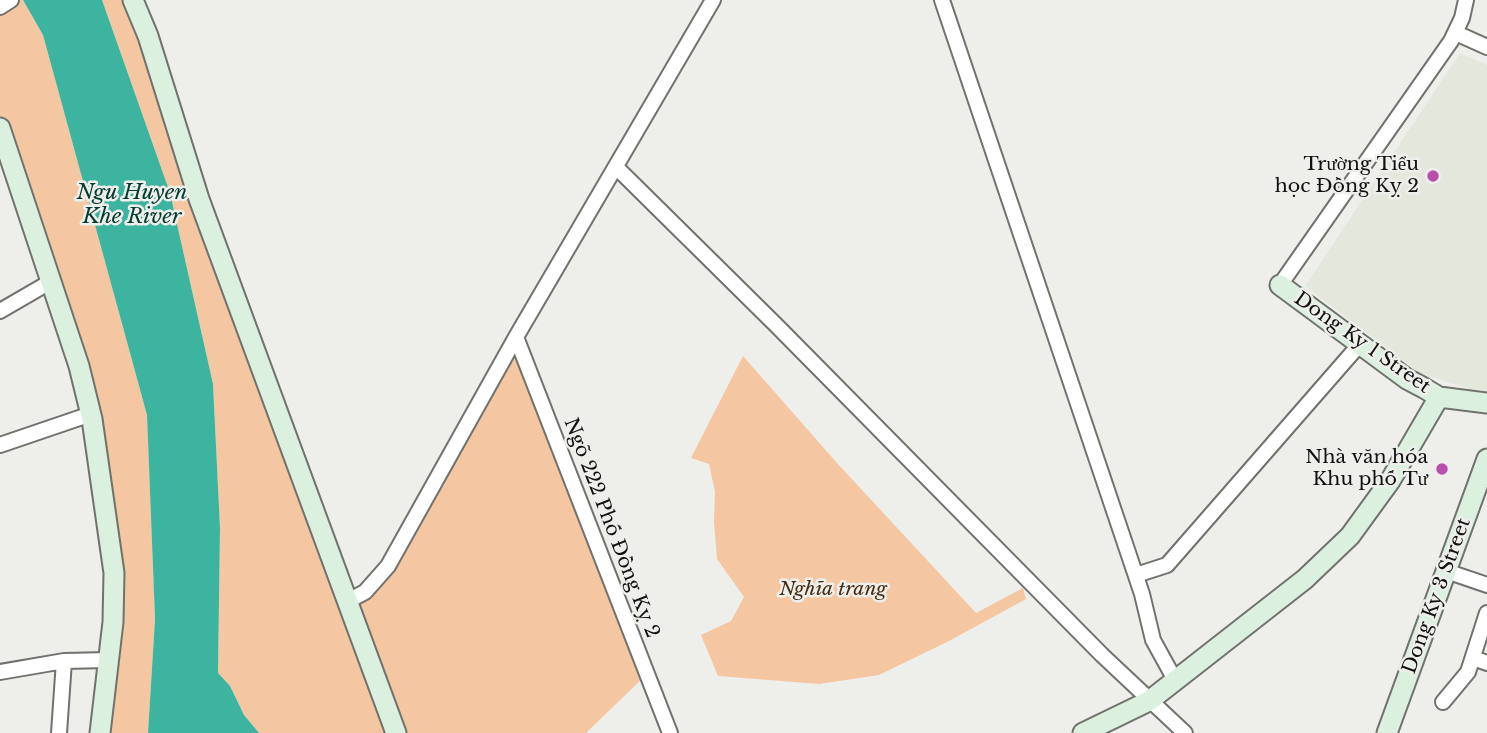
<!DOCTYPE html>
<meta charset="utf-8">
<style>
body{margin:0}
canvas{display:block;background:#eeefeb}
</style>
<canvas width="1487" height="733"></canvas>
<script>
const ctx = document.querySelector('canvas').getContext('2d');
ctx.lineJoin = 'round';
function paint(path, color) {
  ctx.fillStyle = color;
  ctx.fill(path, 'evenodd');
}
function poly(rows) {
  const path = new Path2D();
  for (const r of rows) {
    path.moveTo(r[0], r[1]);
    for (let i = 2; i < r.length; i += 2) path.lineTo(r[i], r[i + 1]);
  }
  return path;
}
function stroke(path, color, width, dash) {
  ctx.strokeStyle = color;
  ctx.lineWidth = width;
  ctx.lineCap = dash ? 'butt' : 'round';
  ctx.setLineDash(dash || []);
  ctx.stroke(path);
}
function drawText(font, color, halo, rows, align = 'center') {
  ctx.font = font + ' "Libre Baskerville",serif';
  ctx.lineWidth = 5;
  ctx.setLineDash([]);
  ctx.textBaseline = 'middle';
  ctx.strokeStyle = halo;
  ctx.fillStyle = color;
  for (const [text, x, y, turn = 0] of rows) {
    ctx.save();
    ctx.translate(x, y);
    ctx.rotate((+turn || 0) * Math.PI / 180);
    ctx.textAlign = isNaN(turn) ? turn : align;
    if (halo) ctx.strokeText(text, 0, 0);
    ctx.fillText(text, 0, 0);
    ctx.restore();
  }
}
paint(poly([
 [1460,53,1487,65,1487,394,1421,374,1305,286]
]), '#e4e8dc');
paint(poly([
 [0,0,23,0,43,35,147,415,155,619,148,733,101,733,113,622,91,414,0,127],
 [102,0,133,0,348,601,365,592,516,337,646,675,586,733,259,733,244,715,230,686,218,673,220,528,213,384,170,193],
 [743,356,837,463,976,613,1023,588,1026,599,949,641,879,675,819,684,718,676,701,635,731,621,744,597,717,559,714,522,715,492,709,464,691,458]
]), '#f4c6a1');
paint(poly([
 [23,0,102,0,170,193,213,384,220,528,218,673,230,686,244,715,259,733,148,733,155,619,147,415,43,35]
]), '#3cb4a0');
const street = poly([
 [942,0,1142,594,1153,640,1175,680],
 [0,7,11,0],
 [1456,33,1487,47],
 [616,167,776,325,1102,655,1185,733],
 [1280,285,1451,41,1462,18,1466,0],
 [0,311,50,282],
 [516,337,670,733],
 [0,445,91,414],
 [1446,571,1487,585],
 [1136,575,1167,565,1360,344],
 [348,601,365,592,388,566,516,337,713,0],
 [1473,658,1487,663],
 [0,672,64,661,108,660],
 [1443,702,1468,672,1487,613],
 [59,733,64,661]
]);
const secondary = poly([
 [133,0,148,36,199,199,396,733],
 [0,128,79,366,92,419,114,573,113,622,100,733],
 [1280,285,1407,379,1424,388,1439,397,1487,403],
 [1083,733,1149,701,1305,579,1350,536,1390,481,1439,397],
 [1387,733,1487,459]
]);
stroke(street, '#71726e', 18);
stroke(secondary, '#71726e', 23);
stroke(street, '#fff', 14);
stroke(secondary, '#dbf0df', 19);
for (const [x, y, r, color] of [
 [1433,176,7,"#b94eaf"],
 [1442,469,7,"#b94eaf"]
]) {
  const dot = new Path2D();
  dot.arc(x, y, r, 0, 2 * Math.PI);
  ctx.fillStyle = color;
  ctx.fill(dot);
  stroke(dot, '#eeefeb', 2.5);
}
drawText('19px', '#111110', '#eeefeb', [
 ["Trường Tiểu",1419,165],
 ["học Đồng Kỵ 2",1419,187],
 ["Nhà văn hóa",1428,458],
 ["Khu phố Tư",1428,480]
], 'right');
drawText('19px', '#111110', '#eeefeb', [
 ["Dong Ky 1 Street",1362,343,35],
 ["Ngõ 222 Phố Đồng Kỵ 2",611,528,69],
 ["Dong Ky 3 Street",1437,596,-70]
]);
drawText('italic 19px', '#472b12', '#eeefeb', [
 ["Nghĩa trang",833,590]
]);
drawText('italic 21px', '#023b32', '#eeefeb', [
 ["Ngu Huyen",132,193],
 ["Khe River",132,217]
]);
</script>
